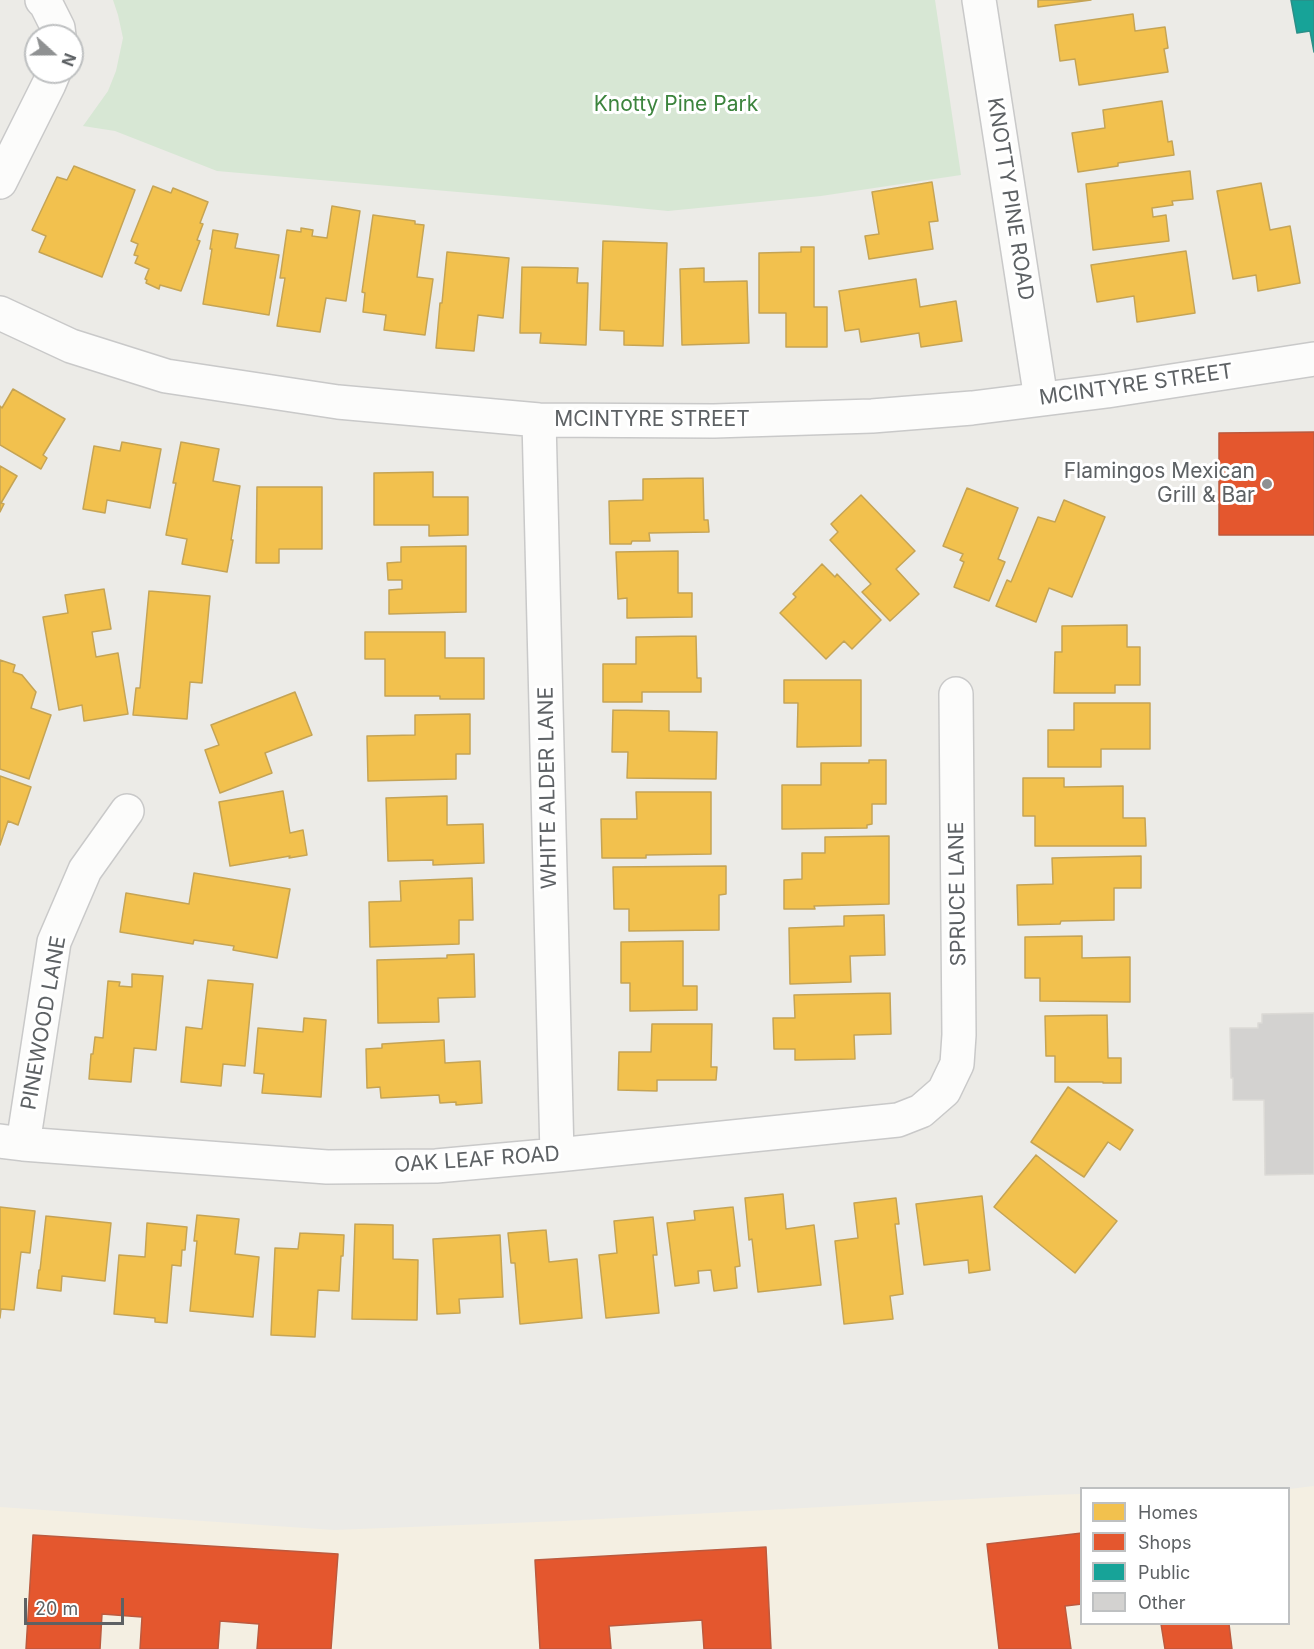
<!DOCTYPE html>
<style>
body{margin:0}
#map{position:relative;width:1314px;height:1649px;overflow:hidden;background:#ecebe7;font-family:Inter,sans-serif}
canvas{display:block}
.legend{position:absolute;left:1080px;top:1487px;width:210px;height:138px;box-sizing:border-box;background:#fff;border:2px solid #bec0c1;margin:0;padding:8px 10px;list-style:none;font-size:18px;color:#5d6164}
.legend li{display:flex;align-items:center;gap:12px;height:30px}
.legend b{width:30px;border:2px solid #bec0c1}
.north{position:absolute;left:24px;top:24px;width:60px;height:60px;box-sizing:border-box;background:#fff;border:2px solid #bec0c1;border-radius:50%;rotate:111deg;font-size:16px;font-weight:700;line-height:24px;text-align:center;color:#5d6164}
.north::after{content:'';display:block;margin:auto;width:21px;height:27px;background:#8f9192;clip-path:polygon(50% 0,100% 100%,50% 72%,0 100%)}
.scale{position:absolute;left:24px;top:1598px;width:100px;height:27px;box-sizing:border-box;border:3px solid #5d6164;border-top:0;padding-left:8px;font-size:18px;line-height:21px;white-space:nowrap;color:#5d6164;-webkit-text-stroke:4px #fff;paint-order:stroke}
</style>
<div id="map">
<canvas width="1314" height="1649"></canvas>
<ul class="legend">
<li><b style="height:16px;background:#f2c14e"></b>Homes</li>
<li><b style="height:16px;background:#e4572e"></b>Shops</li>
<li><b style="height:16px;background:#17a398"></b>Public</li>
<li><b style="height:16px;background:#d3d2d0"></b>Other</li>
</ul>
<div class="north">N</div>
<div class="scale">20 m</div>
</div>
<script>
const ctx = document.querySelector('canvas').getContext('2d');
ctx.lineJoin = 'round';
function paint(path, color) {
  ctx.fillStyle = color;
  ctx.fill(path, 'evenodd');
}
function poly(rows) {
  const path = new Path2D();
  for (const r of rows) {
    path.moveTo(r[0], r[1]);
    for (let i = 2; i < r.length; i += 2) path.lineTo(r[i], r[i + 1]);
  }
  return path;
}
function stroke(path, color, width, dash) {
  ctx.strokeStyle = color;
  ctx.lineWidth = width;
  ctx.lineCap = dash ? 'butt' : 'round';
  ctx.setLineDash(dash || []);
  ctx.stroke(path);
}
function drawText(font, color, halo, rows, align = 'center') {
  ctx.font = font + ' Inter,sans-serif';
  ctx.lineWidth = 6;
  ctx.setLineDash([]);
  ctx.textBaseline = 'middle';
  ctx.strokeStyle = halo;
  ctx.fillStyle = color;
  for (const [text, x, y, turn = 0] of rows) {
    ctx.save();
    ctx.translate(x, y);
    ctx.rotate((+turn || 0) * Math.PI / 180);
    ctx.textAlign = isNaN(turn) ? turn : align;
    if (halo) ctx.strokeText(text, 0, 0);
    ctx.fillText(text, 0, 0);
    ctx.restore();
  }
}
paint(poly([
 [1314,1486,1314,1649,0,1649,0,1507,334,1530,563,1521,1045,1495,1081,1494,1082,1624,1288,1624,1289,1489]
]), '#f4efe2');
paint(poly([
 [113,0,935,0,961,175,821,196,668,211,607,205,217,171,115,131,83,126,108,91,116,71,123,38,118,15]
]), '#d7e7d4');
const homes = poly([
 [1038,0,1091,0,1038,7,1038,0],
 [1133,14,1135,31,1165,27,1168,48,1164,49,1168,72,1079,85,1075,59,1060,61,1055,25,1133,14],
 [1162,101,1168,142,1172,141,1174,155,1118,163,1118,166,1078,172,1072,133,1105,128,1103,110,1162,101],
 [74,166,135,190,102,277,39,252,46,236,32,230,57,177,67,180,74,166],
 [1190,171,1193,199,1172,201,1173,205,1152,208,1153,217,1166,215,1169,241,1093,250,1086,184,1190,171],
 [932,182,938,221,929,222,933,249,869,259,865,236,879,234,872,192,932,182],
 [1261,183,1270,230,1290,226,1300,283,1258,291,1256,275,1233,279,1217,191,1261,183],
 [153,186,171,193,173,188,208,202,200,223,203,224,197,240,200,241,181,291,160,285,159,289,146,283,147,280,145,279,149,269,135,263,138,256,134,255,138,244,131,241,153,186],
 [332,206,360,211,346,301,326,298,320,332,277,326,285,278,280,278,287,230,301,232,301,228,313,230,312,236,327,238,332,206],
 [373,215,415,221,415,224,424,225,417,277,433,279,425,335,384,330,386,315,363,312,365,293,362,292,373,215],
 [213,230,238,234,235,248,279,255,269,315,203,304,212,249,210,249,213,230],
 [603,241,667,243,663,346,624,345,624,331,600,330,603,241],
 [801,247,814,247,814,307,827,307,827,347,786,347,786,313,759,313,759,253,801,252,801,247],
 [1186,251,1195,313,1137,322,1134,296,1097,302,1091,265,1186,251],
 [447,252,509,258,503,318,478,315,474,351,436,348,440,303,442,303,447,252],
 [522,267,578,268,577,283,588,283,586,345,540,343,541,333,520,333,522,267],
 [704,268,704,282,747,281,749,343,682,345,680,269,704,268],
 [916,279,920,307,956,301,962,341,921,347,919,333,861,342,859,329,845,331,839,291,916,279],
 [13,389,65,419,43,455,47,458,41,469,0,445,0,406,2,408,13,389],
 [122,442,161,449,150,508,107,500,105,513,83,509,94,446,120,451,122,442],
 [181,442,219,449,213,481,240,486,231,540,233,540,227,572,182,564,187,539,166,535,176,483,173,483,181,442],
 [0,466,17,476,1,503,4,504,0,512,0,466],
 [433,472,433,497,468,497,468,535,429,536,429,525,374,525,374,473,433,472],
 [703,478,704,520,708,520,709,532,649,533,650,541,632,541,631,544,610,544,609,501,643,500,643,479,703,478],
 [257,487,322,487,322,549,279,549,279,563,256,563,257,487],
 [967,488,1018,508,998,559,1005,562,989,601,954,587,964,562,960,560,963,554,943,546,967,488],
 [861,495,915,551,896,569,919,594,890,621,862,592,871,584,830,540,838,532,831,524,861,495],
 [1064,500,1105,517,1072,597,1049,588,1036,622,996,606,1007,580,1011,582,1038,517,1055,522,1064,500],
 [466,546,466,612,389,614,389,590,402,589,402,580,388,580,387,563,401,562,401,547,466,546],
 [678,551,678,593,692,593,692,617,627,618,627,598,618,599,616,552,678,551],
 [822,564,835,577,837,574,881,620,852,649,844,641,826,659,780,613,796,597,793,594,822,564],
 [104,589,111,629,92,632,96,657,118,653,128,714,84,721,82,705,59,710,43,617,68,613,65,595,104,589],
 [149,591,210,596,202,683,190,682,187,719,133,715,136,688,140,688,149,591],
 [1127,625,1127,647,1140,647,1140,685,1115,685,1115,693,1054,693,1055,652,1062,652,1062,626,1127,625],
 [365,632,445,632,445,658,484,658,484,699,440,699,440,696,385,696,385,659,365,659,365,632],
 [696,636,697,678,701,678,701,692,642,692,642,702,603,702,603,664,636,664,636,637,696,636],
 [0,660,15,665,13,672,22,675,36,692,31,708,51,715,29,779,0,769,0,660],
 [784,680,861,680,861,746,797,747,798,703,784,703,784,680],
 [295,692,312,735,265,753,272,773,220,793,205,750,219,745,211,725,295,692],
 [1074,703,1150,703,1150,749,1101,749,1101,767,1048,767,1048,730,1074,730,1074,703],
 [613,710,669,711,669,731,717,732,716,779,627,778,628,752,612,752,613,710],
 [470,714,470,754,456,754,456,779,368,781,367,736,415,735,415,715,470,714],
 [869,760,886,760,886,804,872,804,872,824,867,825,867,828,782,829,782,785,821,785,821,763,869,763,869,760],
 [0,776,31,787,18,825,8,821,0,845,0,776],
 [1023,778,1064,778,1064,787,1123,786,1123,818,1145,818,1146,846,1035,846,1035,816,1023,816,1023,778],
 [283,791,290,833,303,830,307,855,289,858,290,856,230,866,219,802,283,791],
 [636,792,711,792,711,854,646,855,646,858,602,858,601,819,637,819,636,792],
 [447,796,447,825,483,824,484,863,433,865,433,860,388,861,386,798,447,796],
 [889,836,889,904,814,906,815,909,784,909,784,880,802,879,802,853,825,853,825,837,889,836],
 [1141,856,1141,888,1114,888,1114,920,1061,921,1060,924,1018,925,1017,885,1053,884,1052,858,1141,856],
 [726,866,726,894,719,895,719,930,629,931,629,909,614,909,613,867,726,866],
 [194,873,290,889,277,958,233,950,234,946,194,940,193,944,120,932,126,893,189,904,194,873],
 [472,878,473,920,459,920,459,944,370,947,369,902,401,901,400,881,472,878],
 [884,915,885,955,850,956,851,982,790,984,789,928,844,926,844,916,884,915],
 [1082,936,1082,958,1130,957,1130,1002,1040,1001,1040,978,1025,978,1025,937,1082,936],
 [683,941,683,986,697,986,697,1010,630,1011,630,983,621,983,621,942,683,941],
 [474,954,475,997,438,998,439,1022,378,1023,377,960,447,958,447,955,474,954],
 [132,974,163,976,156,1050,134,1048,131,1082,89,1079,91,1054,93,1054,95,1037,103,1038,108,981,120,982,119,986,132,987,132,974],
 [208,980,253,984,245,1066,223,1064,221,1086,181,1082,186,1027,202,1029,208,980],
 [890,993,891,1034,854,1035,855,1059,795,1060,795,1049,774,1049,773,1018,795,1018,794,995,890,993],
 [1107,1015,1108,1058,1121,1058,1121,1083,1103,1083,1103,1082,1055,1082,1055,1056,1046,1056,1045,1016,1107,1015],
 [304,1018,326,1020,321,1097,262,1093,264,1074,254,1073,258,1028,303,1032,304,1018],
 [652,1024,712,1024,711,1067,717,1067,716,1080,657,1080,657,1091,618,1090,619,1052,651,1052,652,1024],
 [444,1040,445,1063,480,1061,482,1103,456,1105,456,1102,440,1103,439,1095,381,1098,380,1087,367,1088,366,1049,382,1048,382,1044,444,1040],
 [1068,1087,1133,1130,1120,1150,1108,1142,1084,1177,1031,1142,1068,1087],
 [1036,1155,1117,1221,1075,1273,994,1207,1036,1155],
 [783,1194,786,1229,814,1225,821,1285,758,1292,752,1239,749,1240,745,1198,783,1194],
 [982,1196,990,1270,969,1273,968,1260,924,1265,916,1204,982,1196],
 [896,1198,899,1224,895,1224,903,1294,890,1296,893,1319,844,1324,835,1241,858,1238,854,1203,896,1198],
 [0,1207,35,1211,30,1253,21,1252,14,1310,1,1309,0,1318,0,1207],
 [733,1207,740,1266,735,1267,737,1288,714,1291,711,1270,698,1271,699,1283,675,1286,667,1223,695,1220,694,1211,733,1207],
 [197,1215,239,1219,235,1254,259,1257,253,1317,190,1311,197,1241,194,1241,197,1215],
 [46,1216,111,1223,105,1281,62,1276,61,1291,37,1288,39,1270,40,1270,46,1216],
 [653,1217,657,1255,653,1255,659,1313,606,1318,599,1255,617,1253,614,1221,653,1217],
 [147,1223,187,1227,185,1250,182,1250,181,1266,172,1265,167,1323,155,1322,155,1318,114,1314,119,1255,145,1257,147,1223],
 [355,1224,393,1225,393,1259,418,1260,417,1320,352,1319,355,1224],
 [546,1230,549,1262,577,1259,582,1318,520,1324,515,1263,511,1263,508,1233,546,1230],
 [300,1233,344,1235,343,1256,341,1256,339,1291,318,1290,315,1337,271,1335,275,1248,298,1249,300,1233],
 [500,1235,503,1297,459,1299,460,1313,437,1314,433,1239,500,1235]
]);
paint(homes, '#f2c14e');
stroke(homes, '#c5a455', 1.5);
const shops = poly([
 [1314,432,1314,535,1219,535,1219,433,1314,432],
 [1082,1533,1082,1604,1065,1606,1071,1649,999,1649,987,1544,1082,1533],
 [33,1535,338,1554,331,1649,257,1649,259,1624,220,1621,218,1649,140,1649,142,1617,102,1614,100,1649,26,1649,33,1535],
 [766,1547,771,1649,704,1649,702,1620,609,1626,611,1649,540,1649,535,1560,766,1547],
 [1161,1624,1229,1624,1232,1649,1165,1649,1161,1624]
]);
paint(shops, '#e4572e');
stroke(shops, '#bc5a3e', 1.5);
const public = poly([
 [1291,0,1314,0,1314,52,1310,31,1297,33,1291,0]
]);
paint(public, '#17a398');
stroke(public, '#2c8f88', 1.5);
const building = poly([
 [1314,1013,1314,1174,1265,1175,1264,1100,1233,1100,1233,1078,1231,1078,1230,1028,1258,1028,1258,1023,1262,1023,1262,1014,1314,1013]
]);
paint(building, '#d3d2d0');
stroke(building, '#dcdad6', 1.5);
const minor = poly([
 [42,0,46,4,58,28,59,36],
 [979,0,1041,399],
 [0,182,49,84,54,72],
 [0,313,71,346,166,376,338,402,539,420,714,421,872,416,972,408,1107,391,1314,359],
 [539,420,557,1155],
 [0,1141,23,1144,327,1167,436,1166,557,1155,898,1120,921,1111,944,1091,957,1064,959,1035,956,694],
 [23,1144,54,942,85,870,127,811]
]);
stroke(minor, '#c9c9c9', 36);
stroke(minor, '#fcfcfb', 33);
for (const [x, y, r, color] of [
 [1267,484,6,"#8f9192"]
]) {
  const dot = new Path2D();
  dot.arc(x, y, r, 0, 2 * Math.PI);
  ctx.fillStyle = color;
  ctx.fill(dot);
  stroke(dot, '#fff', 2);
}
drawText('21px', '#3c843d', '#fff', [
 ["Knotty Pine Park",676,105]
]);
drawText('21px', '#5d6164', '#fff', [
 ["KNOTTY PINE ROAD",1010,199,81],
 ["MCINTYRE STREET",1136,385,-8],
 ["MCINTYRE STREET",652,420],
 ["WHITE ALDER LANE",548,788,-91],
 ["SPRUCE LANE",958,894,-91],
 ["PINEWOOD LANE",44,1023,-80],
 ["OAK LEAF ROAD",477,1160,-4]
]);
drawText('21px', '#5d6164', '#fff', [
 ["Flamingos Mexican",1255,472],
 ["Grill & Bar",1255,496]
], 'right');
</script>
